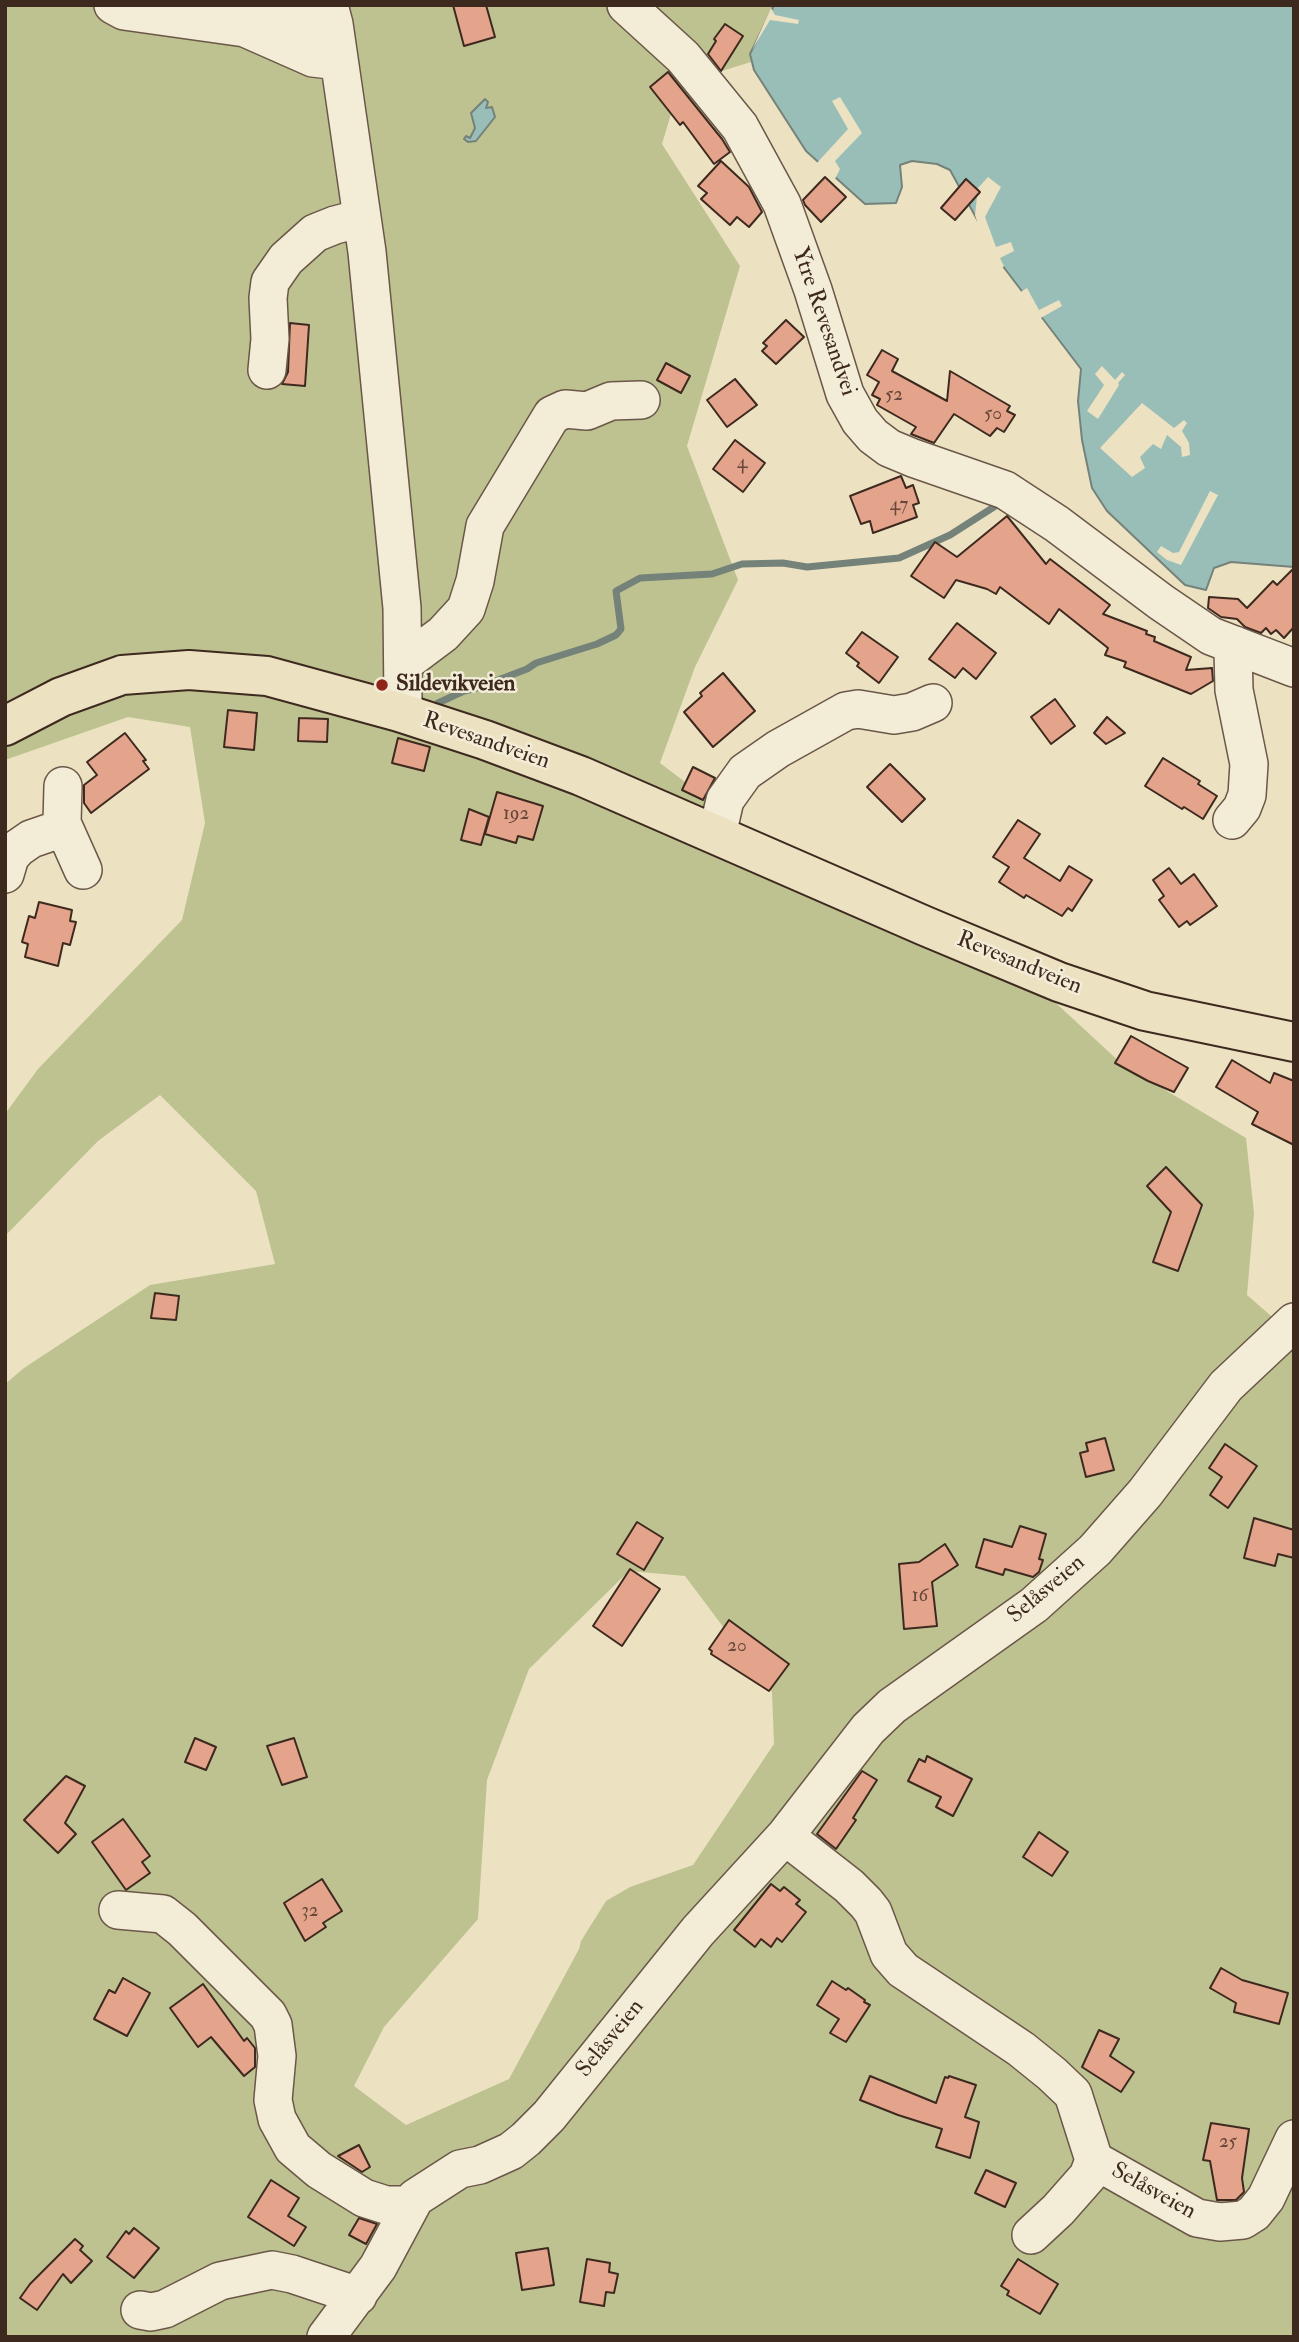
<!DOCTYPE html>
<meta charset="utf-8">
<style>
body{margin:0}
#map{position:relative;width:1299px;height:2342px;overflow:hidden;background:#ece2c2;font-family:"IM FELL Double Pica",serif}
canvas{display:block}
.frame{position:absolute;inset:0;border:7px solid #3e291f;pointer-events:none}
</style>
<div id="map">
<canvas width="1299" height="2342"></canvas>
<div class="frame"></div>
</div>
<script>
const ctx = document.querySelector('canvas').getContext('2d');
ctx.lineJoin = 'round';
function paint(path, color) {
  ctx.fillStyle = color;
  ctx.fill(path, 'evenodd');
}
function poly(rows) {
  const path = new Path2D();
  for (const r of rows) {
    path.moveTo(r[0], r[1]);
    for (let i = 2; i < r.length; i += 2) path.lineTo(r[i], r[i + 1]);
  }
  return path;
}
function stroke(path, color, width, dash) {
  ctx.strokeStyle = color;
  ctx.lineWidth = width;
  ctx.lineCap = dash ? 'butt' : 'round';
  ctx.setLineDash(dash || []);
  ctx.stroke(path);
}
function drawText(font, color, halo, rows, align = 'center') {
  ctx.font = font + ' "IM FELL Double Pica",serif';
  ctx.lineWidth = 5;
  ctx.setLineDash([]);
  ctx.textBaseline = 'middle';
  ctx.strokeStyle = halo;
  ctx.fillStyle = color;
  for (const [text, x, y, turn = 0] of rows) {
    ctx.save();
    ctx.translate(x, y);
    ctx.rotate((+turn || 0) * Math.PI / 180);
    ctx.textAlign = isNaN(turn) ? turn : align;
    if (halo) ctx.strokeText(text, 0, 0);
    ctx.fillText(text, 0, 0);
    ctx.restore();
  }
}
paint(poly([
 [5,5,774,5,750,54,751,62,680,84,662,144,740,266,687,446,738,580,695,667,660,763,759,838,894,889,1018,968,1123,1065,1246,1138,1254,1213,1247,1295,1294,1336,1294,2337,5,2337,5,1384,24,1368,150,1285,275,1264,256,1191,160,1095,98,1141,5,1236,5,1114,38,1069,182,920,205,823,190,727,128,717,5,760],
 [629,1571,685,1576,772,1692,774,1744,693,1865,630,1887,606,1901,581,1941,579,1949,509,2079,406,2125,354,2086,384,2027,478,1919,487,1780,529,1669]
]), '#bdc290');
const water = poly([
 [774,5,1294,5,1294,567,1231,562,1214,568,1206,590,1185,585,1107,511,1092,488,1082,440,1078,401,1081,369,1002,265,950,170,937,164,912,161,900,165,902,187,896,203,865,204,806,151,754,70,750,54,774,5],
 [485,99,488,102,486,108,492,107,495,117,476,141,468,142,464,139,466,136,470,138,475,128,471,113,485,99]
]);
paint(water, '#99bdb7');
stroke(water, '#75827a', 2);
paint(poly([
 [771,8,775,15,799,20,798,24,770,20,752,50],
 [840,97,862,133,835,161,840,169,835,179,816,164,848,129,832,101],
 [988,177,1001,187,985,217,996,247,1011,242,1014,251,1000,258,1004,266,1001,269,981,234,975,215,978,188],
 [1027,288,1039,310,1059,300,1062,306,1039,319,1019,293],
 [1102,366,1115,380,1122,372,1125,375,1118,383,1119,385,1098,419,1087,411,1104,385,1095,374],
 [1142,403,1174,428,1184,420,1187,423,1182,431,1189,443,1190,455,1182,457,1181,447,1167,435,1161,449,1153,444,1140,457,1145,468,1132,477,1100,448],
 [1210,491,1218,495,1181,565,1167,560,1157,552,1161,546,1173,553,1179,552]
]), '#ece2c2');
stroke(poly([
 [438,703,464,691,477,688,527,669,536,663,597,644,616,635,621,629,616,591,640,578,712,574,742,564,783,563,807,567,899,558,950,535,997,505]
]), '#75827a', 7);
const building = poly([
 [453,5,486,5,495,37,464,46,453,5],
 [725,24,743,36,721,71,708,54,716,41,714,39,725,24],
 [668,72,722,139,730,152,714,164,683,122,680,125,650,87,668,72],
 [721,161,749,187,762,212,749,227,737,217,730,225,701,199,707,193,698,186,721,161],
 [825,177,846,197,821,222,805,205,803,200,825,177],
 [966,179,980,192,955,220,941,208,966,179],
 [786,320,804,337,776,364,762,351,767,346,763,343,786,320],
 [290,323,309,325,305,386,282,384,288,372,290,323],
 [882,350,898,359,892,371,947,401,950,371,1010,406,1007,411,1015,415,1004,432,997,428,990,436,954,414,934,443,911,434,916,427,877,405,880,399,872,395,879,382,867,375,882,350],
 [666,363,690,376,681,393,657,380,666,363],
 [735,379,757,405,727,427,707,400,735,379],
 [735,440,765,463,743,492,713,469,735,440],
 [901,476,906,488,913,485,919,503,913,505,917,517,873,533,870,521,861,524,850,496,901,476],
 [1007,516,1046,564,1050,559,1110,605,1103,614,1147,631,1146,634,1155,637,1154,641,1191,657,1186,670,1212,668,1213,681,1191,694,1124,667,1126,662,1105,655,1108,648,1059,609,1049,624,1000,587,996,594,987,589,956,580,944,598,911,576,935,542,957,557,1007,516],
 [1294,568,1294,627,1284,638,1276,630,1271,634,1266,628,1261,633,1245,627,1237,619,1221,617,1208,608,1209,597,1238,599,1247,608,1273,581,1277,585,1294,568],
 [957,623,996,653,976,679,963,668,955,678,929,659,957,623],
 [862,632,898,657,879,683,857,666,859,663,846,653,862,632],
 [723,673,755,711,713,747,684,712,702,696,700,693,723,673],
 [1055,699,1075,726,1051,744,1031,717,1055,699],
 [228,710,257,713,254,750,224,747,228,710],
 [1107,717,1125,733,1106,744,1094,733,1107,717],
 [299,718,328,719,327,742,298,741,299,718],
 [125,733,146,760,143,761,149,769,91,813,84,803,84,785,97,775,87,762,125,733],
 [398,738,430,747,424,771,392,763,398,738],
 [1163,758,1200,781,1198,784,1217,796,1203,819,1184,807,1182,809,1145,786,1163,758],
 [890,764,925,799,902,822,867,787,890,764],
 [693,767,715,778,703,800,682,790,693,767],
 [497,792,543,806,533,840,518,836,516,843,485,834,497,792],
 [469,809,489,817,481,845,461,840,469,809],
 [1018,820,1040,834,1024,858,1060,881,1069,866,1092,880,1072,911,1068,908,1062,916,1026,895,1024,898,999,882,1009,867,993,857,1018,820],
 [1169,868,1181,884,1194,874,1217,906,1190,925,1187,921,1179,927,1159,900,1164,896,1153,880,1169,868],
 [39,902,72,910,70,921,76,922,70,945,63,943,58,966,25,957,28,944,22,942,29,916,35,918,39,902],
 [1131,1036,1188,1068,1174,1092,1148,1081,1115,1063,1131,1036],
 [1232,1060,1270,1083,1274,1073,1294,1081,1294,1145,1252,1124,1258,1112,1216,1087,1232,1060],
 [1166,1167,1202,1205,1178,1271,1153,1262,1171,1212,1147,1186,1166,1167],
 [155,1293,179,1296,176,1320,151,1318,155,1293],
 [1105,1438,1114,1470,1086,1477,1080,1453,1088,1451,1086,1443,1105,1438],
 [1225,1444,1257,1466,1228,1508,1210,1495,1222,1477,1209,1468,1225,1444],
 [1254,1518,1294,1530,1294,1558,1278,1554,1275,1566,1244,1558,1254,1518],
 [637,1522,663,1538,644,1570,617,1554,637,1522],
 [1020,1526,1046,1534,1039,1559,1043,1560,1039,1572,1033,1577,1005,1569,1003,1575,976,1567,984,1539,1012,1547,1020,1526],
 [945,1544,958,1565,932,1582,937,1626,904,1629,899,1564,919,1562,945,1544],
 [630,1569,660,1589,622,1646,593,1626,630,1569],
 [729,1620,789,1664,769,1691,711,1654,712,1651,709,1649,729,1620],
 [195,1738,216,1747,206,1770,185,1762,195,1738],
 [294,1738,307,1777,282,1785,267,1746,294,1738],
 [927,1756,972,1779,953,1816,936,1807,941,1797,908,1781,919,1759,925,1762,927,1756],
 [862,1771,877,1780,853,1818,856,1820,836,1849,817,1834,862,1771],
 [66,1776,85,1786,65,1823,76,1834,58,1853,24,1820,66,1776],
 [123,1819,150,1856,142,1862,150,1873,126,1890,92,1842,123,1819],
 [1039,1832,1068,1852,1052,1876,1023,1857,1039,1832],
 [322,1879,342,1911,323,1923,326,1927,305,1941,284,1903,322,1879],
 [771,1884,780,1891,784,1887,800,1900,796,1904,806,1912,782,1942,777,1938,771,1947,761,1939,755,1947,734,1930,771,1884],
 [1221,1968,1242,1980,1288,1993,1279,2024,1234,2012,1236,2003,1210,1988,1221,1968],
 [123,1978,150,1993,127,2036,94,2019,109,1990,115,1993,123,1978],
 [832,1981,846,1990,848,1988,865,2000,864,2002,870,2005,846,2042,830,2033,839,2019,817,2005,832,1981],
 [203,1984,244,2041,247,2038,255,2048,255,2067,244,2076,211,2037,198,2047,170,2008,203,1984],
 [1099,2030,1119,2039,1110,2056,1134,2072,1121,2092,1082,2067,1099,2030],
 [870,2076,936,2103,945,2077,948,2078,949,2076,976,2085,965,2117,979,2122,970,2158,936,2147,942,2129,898,2115,860,2100,870,2076],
 [1211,2123,1249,2129,1242,2178,1244,2192,1236,2200,1217,2200,1210,2161,1203,2160,1211,2123],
 [359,2145,370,2167,362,2172,338,2156,359,2145],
 [986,2170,1016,2183,1005,2207,975,2193,986,2170],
 [271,2180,299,2198,288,2216,306,2227,294,2246,248,2217,271,2180],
 [359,2218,377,2224,366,2244,349,2235,359,2218],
 [134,2228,159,2248,134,2278,107,2257,126,2231,129,2234,134,2228],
 [75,2239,83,2246,80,2250,92,2261,71,2283,63,2274,37,2310,20,2298,30,2284,75,2239],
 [548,2248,554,2285,522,2290,516,2253,548,2248],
 [587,2259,610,2263,609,2272,618,2274,614,2293,606,2292,604,2306,580,2302,587,2259],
 [1018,2259,1058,2284,1040,2314,1007,2295,1009,2291,1001,2286,1018,2259]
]);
paint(building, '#e3a48b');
stroke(building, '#3e291f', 2);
const minor = poly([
 [113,5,124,11,245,28,313,58,339,61],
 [329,5,334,24,367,252,402,608,403,701,399,712],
 [626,5,683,57,740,127,782,204,813,290,845,394,860,421,873,436,889,448,913,458,1005,490,1057,524,1161,602,1211,636,1294,668],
 [243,7,285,19,324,25,334,24],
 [267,370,270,339,268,298,270,282,286,259,315,233,335,225,362,218],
 [403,664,443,634,466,609,475,581,485,526,552,415,565,409,587,411,611,401,641,400],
 [63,786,62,823,83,870],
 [1232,820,1242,808,1247,795,1249,764,1234,690,1233,650,1235,645],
 [717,835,725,800,745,772,778,749,846,711,858,709,894,715,912,712,933,703],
 [5,874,10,857,18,848,31,839,63,828],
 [785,1836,849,1886,866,1903,873,1912,889,1954,903,1970,1021,2049,1052,2074,1073,2094,1094,2160,1197,2218,1220,2222,1243,2220,1254,2213,1266,2198,1294,2139],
 [118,1910,163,1914,182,1929,268,2015,273,2025,277,2056,273,2100,277,2119,293,2148,319,2170,364,2198,386,2205,411,2205],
 [1031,2235,1058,2210,1088,2176,1094,2160],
 [140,2310,151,2312,165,2309,220,2281,272,2270,292,2274,358,2296],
 [326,2337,378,2267,415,2198,460,2169,480,2165,511,2151,526,2139,549,2116,698,1931,785,1836,868,1729,892,1706,1034,1605,1095,1550,1145,1493,1226,1386,1294,1322]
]);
const major = poly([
 [5,726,61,697,122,675,189,670,267,676,399,712,485,740,581,776,925,926,1059,982,1145,1011,1294,1042]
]);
stroke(minor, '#6a5748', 40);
stroke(major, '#3e291f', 42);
stroke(minor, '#f3ecd7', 37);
stroke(major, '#ece2c2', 38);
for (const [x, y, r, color] of [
 [382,685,7,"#8f2418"]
]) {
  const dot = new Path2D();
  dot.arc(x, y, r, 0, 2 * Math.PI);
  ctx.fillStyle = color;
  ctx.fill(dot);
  stroke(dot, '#f3ecd7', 2.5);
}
drawText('19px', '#67483a', null, [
 ["52",894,396],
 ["50",993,415],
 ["4",742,464],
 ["47",899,506],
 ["192",516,815],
 ["16",920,1597],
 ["20",737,1647],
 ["32",310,1912],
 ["25",1228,2143]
]);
drawText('23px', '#3e291f', '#f3ecd7', [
 ["Ytre Revesandvei",823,322,71],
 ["Revesandveien",486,742,19],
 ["Revesandveien",1019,964,22],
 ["Selåsveien",1047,1590,-40],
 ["Selåsveien",611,2039,-51],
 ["Selåsveien",1153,2192,29]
]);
drawText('bold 23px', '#3e291f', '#f3ecd7', [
 ["Sildevikveien",396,685]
], 'left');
</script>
